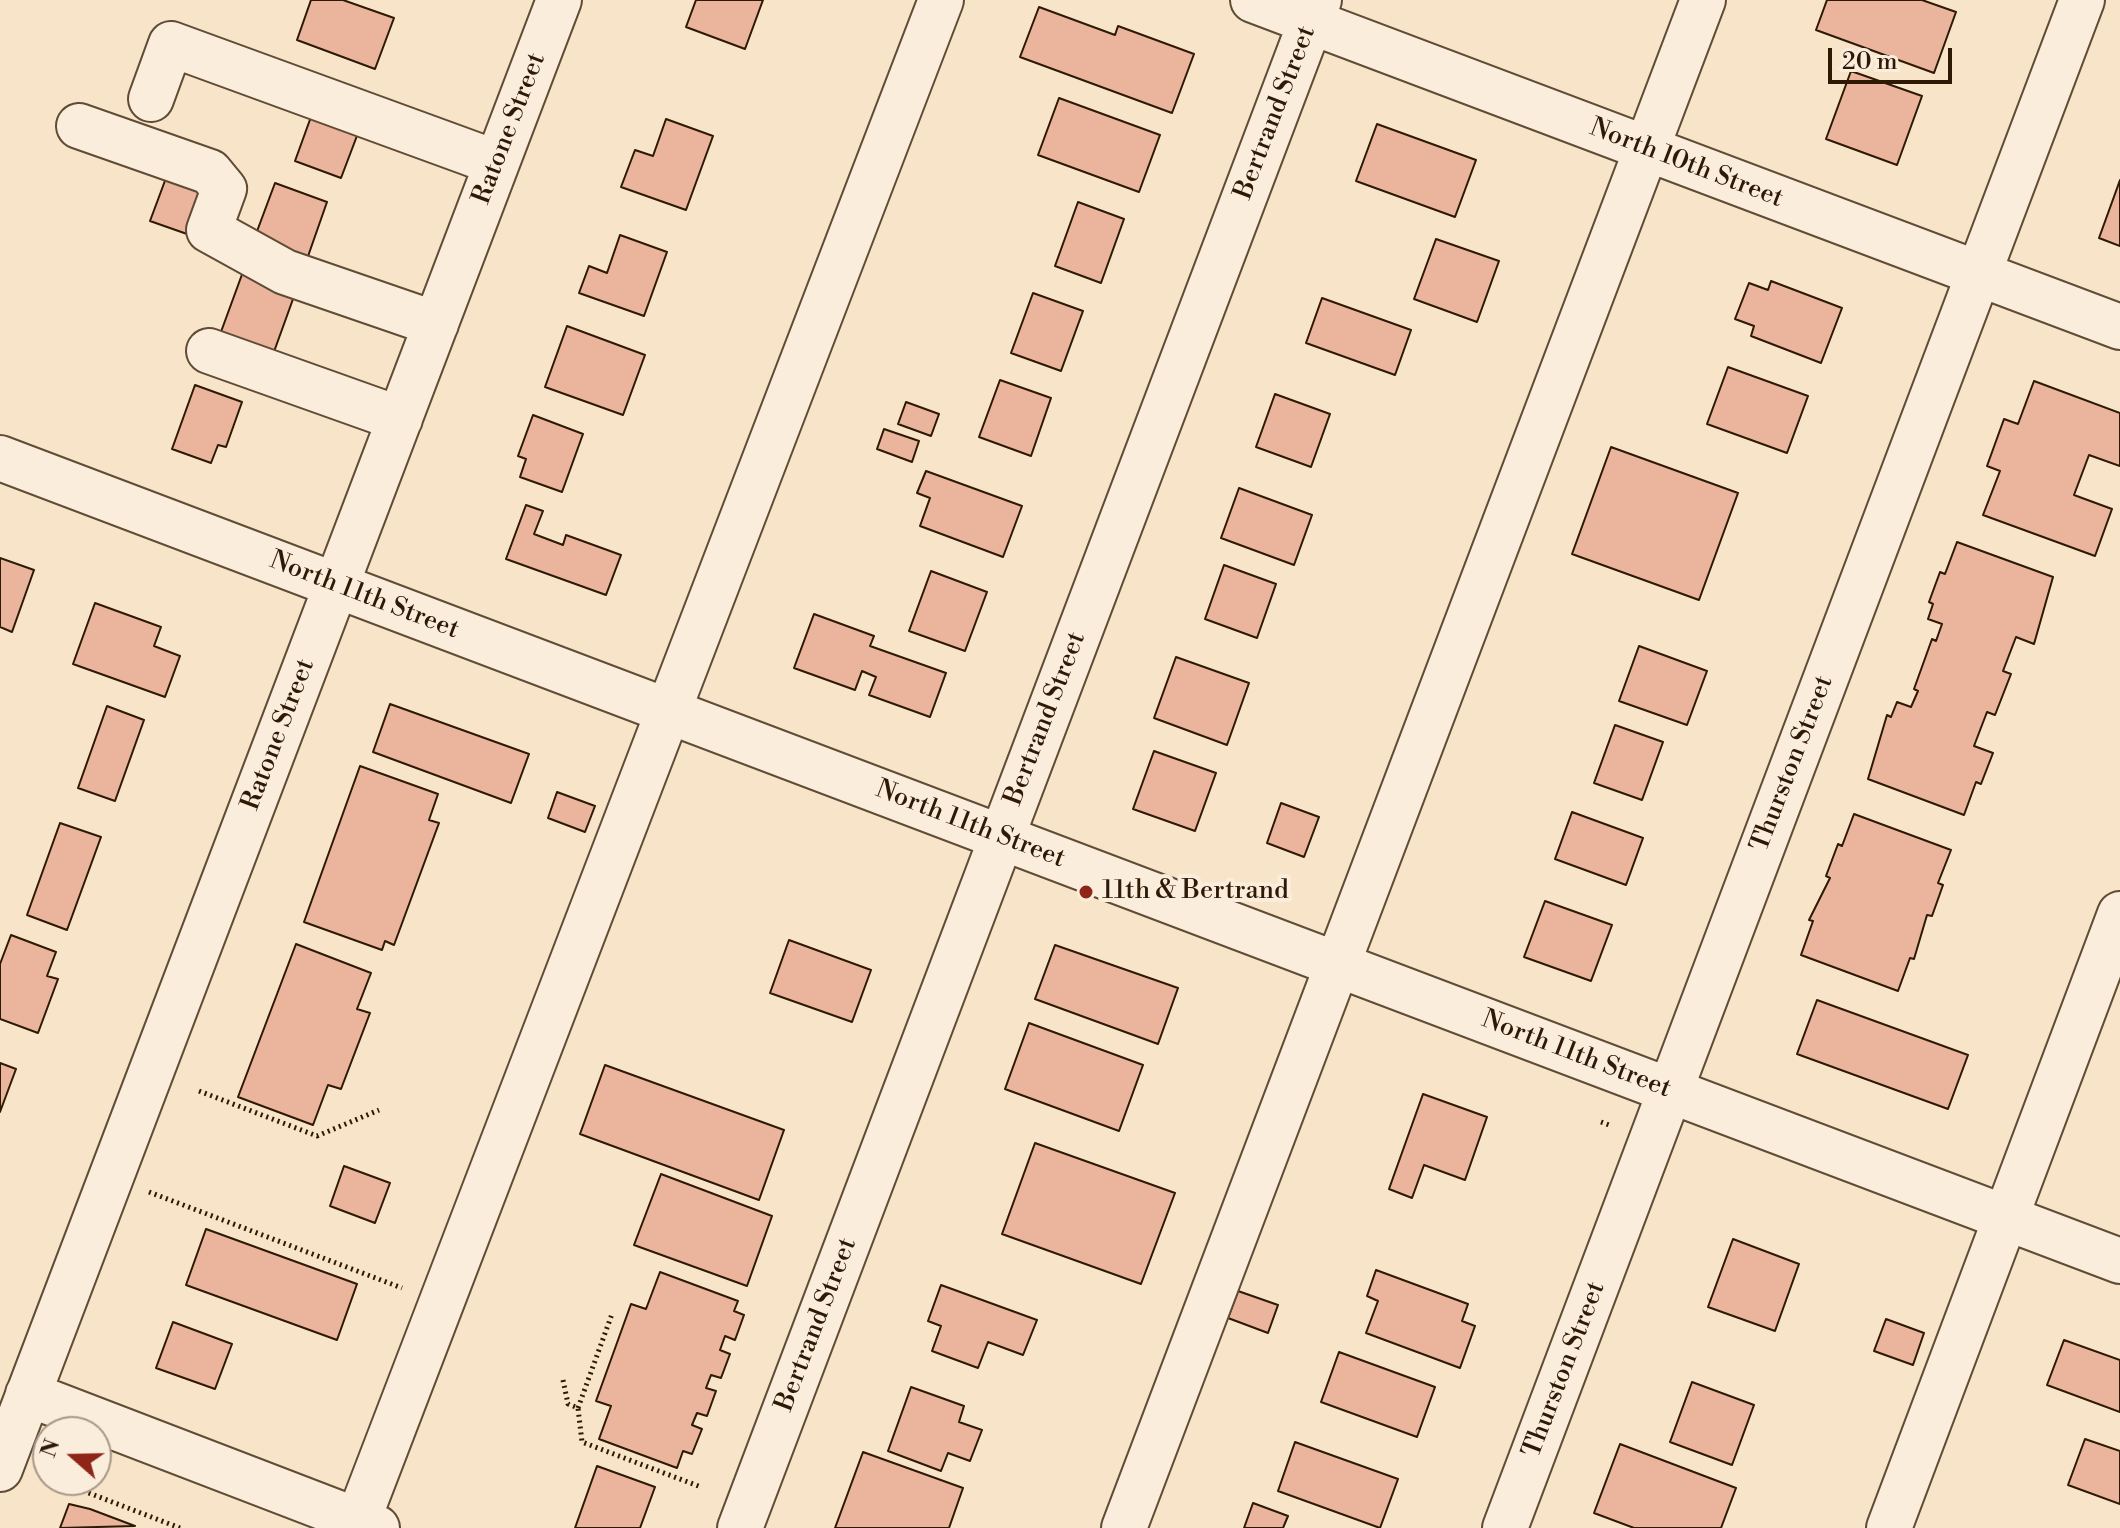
<!DOCTYPE html>
<style>
body{margin:0}
#map{position:relative;width:2120px;height:1528px;overflow:hidden;background:#f8e4c9;font-family:"Libre Bodoni",serif}
canvas{display:block}
.north{position:absolute;left:32px;top:1416px;width:80px;height:80px;box-sizing:border-box;background:#faeddc;border:2px solid #a89886;border-radius:50%;rotate:290deg;font-size:22px;font-weight:700;line-height:32px;text-align:center;color:#2d1904}
.north::after{content:'';display:block;margin:auto;width:28px;height:36px;background:#8f2418;clip-path:polygon(50% 0,100% 100%,50% 72%,0 100%)}
.scale{position:absolute;left:1828px;top:48px;width:124px;height:36px;box-sizing:border-box;border:4px solid #2d1904;border-top:0;padding-left:10px;font-size:24px;line-height:28px;white-space:nowrap;color:#2d1904;-webkit-text-stroke:6px #faeddc;paint-order:stroke}
</style>
<div id="map">
<canvas width="2120" height="1528"></canvas>
<div class="north">N</div>
<div class="scale">20 m</div>
</div>
<script>
const ctx = document.querySelector('canvas').getContext('2d');
ctx.lineJoin = 'round';
function paint(path, color) {
  ctx.fillStyle = color;
  ctx.fill(path, 'evenodd');
}
function poly(rows) {
  const path = new Path2D();
  for (const r of rows) {
    path.moveTo(r[0], r[1]);
    for (let i = 2; i < r.length; i += 2) path.lineTo(r[i], r[i + 1]);
  }
  return path;
}
function stroke(path, color, width, dash) {
  ctx.strokeStyle = color;
  ctx.lineWidth = width;
  ctx.lineCap = dash ? 'butt' : 'round';
  ctx.setLineDash(dash || []);
  ctx.stroke(path);
}
function drawText(font, color, halo, rows, align = 'center') {
  ctx.font = font + ' "Libre Bodoni",serif';
  ctx.lineWidth = 8;
  ctx.setLineDash([]);
  ctx.textBaseline = 'middle';
  ctx.strokeStyle = halo;
  ctx.fillStyle = color;
  for (const [text, x, y, turn = 0] of rows) {
    ctx.save();
    ctx.translate(x, y);
    ctx.rotate((+turn || 0) * Math.PI / 180);
    ctx.textAlign = isNaN(turn) ? turn : align;
    if (halo) ctx.strokeText(text, 0, 0);
    ctx.fillText(text, 0, 0);
    ctx.restore();
  }
}
const building = poly([
 [311,0,343,0,394,18,375,69,297,40,311,0],
 [696,0,763,0,745,49,686,27,696,0],
 [1827,0,1922,0,1956,12,1934,73,1816,30,1827,0],
 [1039,7,1115,35,1118,26,1194,54,1172,113,1020,57,1039,7],
 [1851,71,1922,96,1897,165,1826,139,1851,71],
 [1059,98,1160,135,1139,192,1038,155,1059,98],
 [316,103,363,120,341,178,295,161,316,103],
 [666,119,713,136,686,210,621,187,635,150,653,156,666,119],
 [1377,124,1476,160,1455,217,1356,181,1377,124],
 [166,178,203,191,187,234,150,221,166,178],
 [2120,180,2120,246,2099,238,2120,180],
 [275,183,327,202,306,262,253,242,275,183],
 [1078,202,1124,219,1101,283,1055,266,1078,202],
 [620,235,667,252,644,316,579,293,589,266,607,273,620,235],
 [1436,239,1499,261,1477,322,1414,299,1436,239],
 [244,269,297,288,271,360,218,340,244,269],
 [1771,281,1842,308,1821,363,1751,336,1754,326,1735,319,1749,283,1768,290,1771,281],
 [1033,293,1083,311,1061,371,1011,353,1033,293],
 [1322,298,1411,330,1395,375,1306,343,1322,298],
 [567,326,645,355,623,415,545,387,567,326],
 [1728,367,1808,396,1787,453,1707,424,1728,367],
 [1000,380,1051,398,1031,456,979,437,1000,380],
 [2034,381,2120,413,2120,466,2089,455,2074,495,2112,509,2095,556,1983,515,2000,471,1987,466,2004,419,2018,424,2034,381],
 [195,385,242,402,226,447,218,445,211,463,172,449,195,385],
 [1275,394,1330,414,1311,467,1256,447,1275,394],
 [906,402,939,414,931,436,898,424,906,402],
 [533,415,583,434,562,492,520,477,526,459,518,456,533,415],
 [884,429,919,441,912,462,877,449,884,429],
 [1611,447,1738,493,1699,600,1572,554,1611,447],
 [926,471,1022,506,1003,557,920,526,930,498,917,493,926,471],
 [1239,488,1312,515,1294,565,1221,538,1239,488],
 [526,505,543,511,534,534,563,545,566,535,621,555,606,595,506,559,526,505],
 [1957,542,2053,577,2034,644,2016,637,2003,671,2011,674,1995,715,1987,712,1974,746,1993,753,1981,784,1976,782,1964,815,1868,779,1887,715,1891,717,1897,702,1911,707,1918,691,1914,689,1932,639,1936,641,1942,624,1928,619,1933,604,1929,602,1940,572,1945,574,1957,542],
 [0,558,34,570,12,632,0,627,0,558],
 [1224,565,1276,584,1257,638,1205,619,1224,565],
 [931,571,987,592,965,651,909,631,931,571],
 [95,603,161,627,154,646,180,656,165,697,73,664,95,603],
 [814,614,874,636,870,646,946,673,930,717,869,695,876,677,862,671,855,690,794,668,814,614],
 [1639,646,1707,671,1687,725,1619,701,1639,646],
 [1176,657,1249,683,1227,745,1154,718,1176,657],
 [390,704,529,754,511,803,373,752,390,704],
 [107,706,144,720,115,801,78,788,107,706],
 [1615,725,1663,742,1642,800,1594,783,1615,725],
 [1154,751,1216,773,1195,831,1133,809,1154,751],
 [360,766,438,794,429,820,439,823,394,945,385,941,382,950,304,922,360,766],
 [557,792,595,806,585,832,548,818,557,792],
 [1281,803,1319,817,1304,857,1267,843,1281,803],
 [1572,812,1643,838,1626,885,1555,859,1572,812],
 [1854,814,1951,850,1938,883,1943,885,1932,916,1927,915,1914,959,1910,958,1898,991,1801,955,1813,921,1809,920,1830,878,1826,876,1838,844,1842,846,1854,814],
 [60,823,101,837,67,930,27,915,60,823],
 [1545,901,1612,925,1591,981,1524,957,1545,901],
 [11,935,56,952,47,976,58,979,38,1033,0,1019,0,964,11,935],
 [789,940,871,970,852,1022,770,993,789,940],
 [296,944,371,973,357,1009,370,1013,341,1089,328,1085,313,1125,238,1097,296,944],
 [1055,945,1178,988,1158,1044,1035,999,1055,945],
 [1817,1000,1968,1055,1948,1109,1797,1054,1817,1000],
 [1029,1023,1143,1065,1119,1131,1005,1089,1029,1023],
 [0,1063,16,1069,0,1112,0,1063],
 [605,1065,784,1130,759,1200,580,1134,605,1065],
 [1423,1094,1487,1117,1465,1180,1424,1165,1412,1198,1389,1189,1423,1094],
 [1035,1143,1175,1193,1141,1284,1002,1234,1035,1143],
 [344,1166,390,1183,375,1223,330,1206,344,1166],
 [661,1174,772,1216,747,1286,634,1245,661,1174],
 [206,1229,357,1284,337,1340,186,1285,206,1229],
 [1733,1239,1799,1264,1775,1331,1708,1307,1733,1239],
 [1376,1270,1468,1304,1462,1321,1475,1326,1460,1368,1366,1333,1378,1301,1367,1296,1376,1270],
 [660,1272,738,1301,734,1311,744,1315,735,1340,725,1336,720,1350,730,1354,721,1378,711,1375,706,1388,716,1391,707,1416,697,1413,692,1425,702,1429,692,1454,683,1451,677,1468,599,1439,611,1406,596,1401,631,1304,646,1309,660,1272],
 [941,1285,1037,1320,1023,1355,988,1342,978,1368,932,1351,941,1326,928,1321,941,1285],
 [1238,1291,1278,1305,1268,1333,1228,1318,1238,1291],
 [1886,1319,1924,1333,1913,1365,1874,1351,1886,1319],
 [173,1322,232,1344,215,1389,156,1368,173,1322],
 [2064,1340,2120,1360,2120,1412,2047,1385,2064,1340],
 [1339,1352,1435,1387,1417,1437,1321,1402,1339,1352],
 [1692,1382,1754,1405,1732,1465,1670,1442,1692,1382],
 [911,1387,964,1406,959,1422,982,1430,970,1461,948,1453,941,1471,888,1451,911,1387],
 [2085,1439,2120,1451,2120,1504,2068,1485,2085,1439],
 [1295,1442,1398,1479,1380,1528,1278,1491,1295,1442],
 [1620,1444,1736,1488,1721,1528,1634,1528,1594,1513,1620,1444],
 [863,1452,963,1488,949,1528,835,1528,863,1452],
 [597,1466,655,1487,640,1528,575,1528,597,1466],
 [1253,1503,1288,1516,1283,1528,1244,1528,1253,1503],
 [69,1504,90,1509,135,1526,60,1528,69,1504]
]);
paint(building, '#ebb49d');
stroke(building, '#2d1904', 2);
const minor = poly([
 [1253,0,2120,327],
 [151,99,171,44,497,163],
 [79,126,210,172,224,189,209,230,285,272,436,324],
 [209,351,400,419],
 [0,458,2120,1261],
 [28,1394,377,1528],
 [0,1469,559,0],
 [355,1528,941,0],
 [740,1528,1319,0],
 [1124,1528,1703,0],
 [1505,1528,2082,0],
 [1889,1528,2120,914]
]);
stroke(minor, '#604c35', 48);
stroke(poly([
 [199,1091,317,1136,379,1110],
 [1601,1122,1612,1126],
 [149,1192,402,1288],
 [563,1380,568,1404,578,1408,582,1442,701,1487],
 [578,1408,612,1314],
 [55,1480,180,1528]
]), '#2d1904', 5, [2, 4]);
stroke(minor, '#faeddc', 44);
for (const [x, y, r, color] of [
 [1086,892,8,"#8f2418"]
]) {
  const dot = new Path2D();
  dot.arc(x, y, r, 0, 2 * Math.PI);
  ctx.fillStyle = color;
  ctx.fill(dot);
  stroke(dot, '#faeddc', 3);
}
drawText('26px', '#2d1904', '#faeddc', [
 ["Bertrand Street",1276,113,-69],
 ["Ratone Street",510,129,-69],
 ["North 10th Street",1686,164,21],
 ["North 11th Street",364,596,21],
 ["Bertrand Street",1046,719,-69],
 ["Ratone Street",279,735,-69],
 ["Thurston Street",1793,764,-69],
 ["North 11th Street",970,825,21],
 ["North 11th Street",1576,1055,21],
 ["Bertrand Street",817,1325,-69],
 ["Thurston Street",1565,1370,-69]
]);
drawText('26px', '#2d1904', '#faeddc', [
 ["11th & Bertrand",1102,892]
], 'left');
</script>
